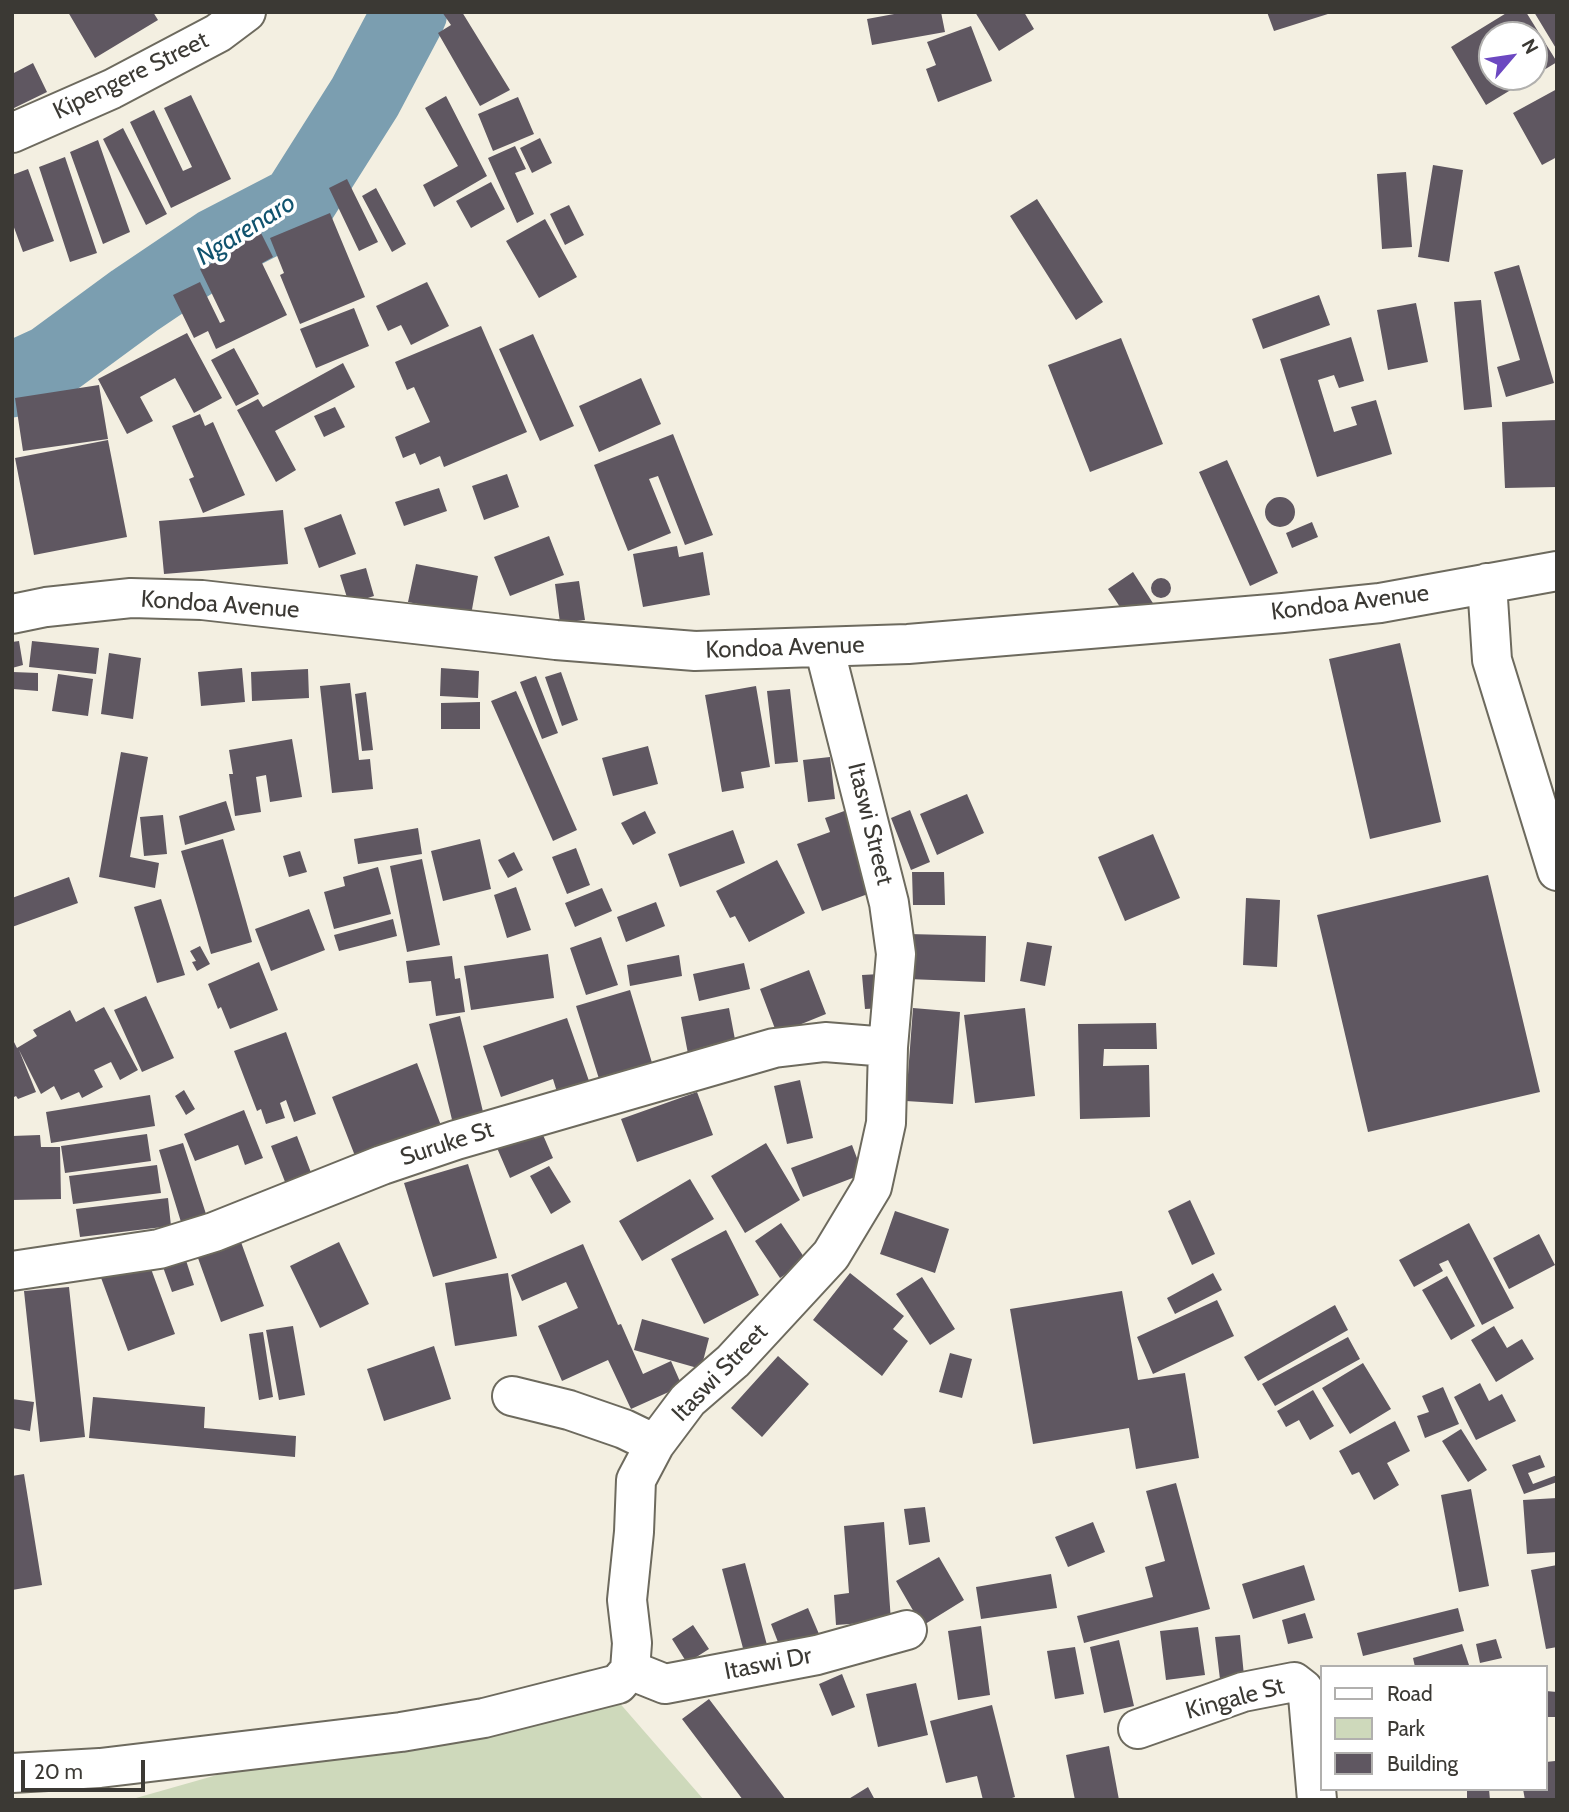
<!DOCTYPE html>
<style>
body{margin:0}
#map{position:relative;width:1569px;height:1812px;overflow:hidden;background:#f3efe1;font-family:Cabin,sans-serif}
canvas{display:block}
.frame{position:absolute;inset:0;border:14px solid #3b3934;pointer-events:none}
.legend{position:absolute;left:1320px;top:1665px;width:228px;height:126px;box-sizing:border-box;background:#fff;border:2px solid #b1b0ae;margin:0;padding:9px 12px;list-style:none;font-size:21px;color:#3b3934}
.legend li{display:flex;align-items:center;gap:14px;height:35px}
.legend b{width:35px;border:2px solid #b1b0ae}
.north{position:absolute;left:1478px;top:21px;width:70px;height:70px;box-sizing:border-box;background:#fff;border:2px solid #b1b0ae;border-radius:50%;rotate:61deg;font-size:19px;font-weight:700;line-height:28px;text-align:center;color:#3b3934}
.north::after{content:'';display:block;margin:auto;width:24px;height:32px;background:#6c48c1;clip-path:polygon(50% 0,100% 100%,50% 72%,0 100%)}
.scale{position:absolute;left:21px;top:1760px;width:124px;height:32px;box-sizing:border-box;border:4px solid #3b3934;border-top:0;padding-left:9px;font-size:21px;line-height:24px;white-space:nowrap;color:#3b3934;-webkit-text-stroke:5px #fff;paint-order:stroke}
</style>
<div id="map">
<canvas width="1569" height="1812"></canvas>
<div class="frame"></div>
<ul class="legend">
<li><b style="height:9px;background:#fff"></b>Road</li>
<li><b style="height:19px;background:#ced9bb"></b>Park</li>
<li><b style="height:19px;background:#5f5761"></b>Building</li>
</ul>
<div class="north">N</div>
<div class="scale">20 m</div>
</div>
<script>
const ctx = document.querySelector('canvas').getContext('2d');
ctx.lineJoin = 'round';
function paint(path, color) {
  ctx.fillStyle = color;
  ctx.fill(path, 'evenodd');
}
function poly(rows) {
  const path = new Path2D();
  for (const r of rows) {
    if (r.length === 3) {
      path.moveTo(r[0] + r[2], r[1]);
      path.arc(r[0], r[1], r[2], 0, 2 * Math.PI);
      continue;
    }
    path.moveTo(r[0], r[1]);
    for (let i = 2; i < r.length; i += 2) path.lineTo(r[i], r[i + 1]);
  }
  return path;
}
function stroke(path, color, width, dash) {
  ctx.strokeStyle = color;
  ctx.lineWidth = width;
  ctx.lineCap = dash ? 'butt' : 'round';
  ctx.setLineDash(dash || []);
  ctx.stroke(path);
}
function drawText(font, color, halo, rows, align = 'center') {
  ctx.font = font + ' Cabin,sans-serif';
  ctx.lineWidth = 7;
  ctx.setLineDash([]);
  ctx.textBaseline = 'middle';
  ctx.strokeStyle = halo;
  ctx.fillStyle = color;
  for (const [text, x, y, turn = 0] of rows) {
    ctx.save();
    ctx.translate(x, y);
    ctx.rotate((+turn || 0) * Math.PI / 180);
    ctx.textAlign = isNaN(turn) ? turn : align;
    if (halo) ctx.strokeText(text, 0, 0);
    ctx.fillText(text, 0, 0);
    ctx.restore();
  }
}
paint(poly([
 [590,1669,704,1800,129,1800]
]), '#ced9bb');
stroke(poly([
 [12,380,51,362,134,301,217,245,298,203,365,97,410,12]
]), '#7b9eb0', 75);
paint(poly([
 [68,12,153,12,158,20,95,58],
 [442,12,462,12,510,90,480,106,438,33,451,25],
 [905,12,941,12,945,32,872,45,867,19],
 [975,12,1024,12,1034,29,999,51],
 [1267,12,1330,12,1331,13,1274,31],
 [1508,12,1526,12,1557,62,1534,76,1534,35,1492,35,1492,77,1532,77,1486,105,1451,47],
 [1534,12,1557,12,1557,50],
 [971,26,992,81,938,102,926,69,936,65,927,42],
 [33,63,47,92,12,109,12,74],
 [1557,89,1557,157,1542,165,1513,113],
 [191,95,231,179,171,208,130,122,154,110,183,171,192,167,164,108],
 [446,96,487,176,434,207,423,185,458,166,425,108],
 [518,97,534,134,493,151,478,114],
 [123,128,167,214,146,225,103,139],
 [540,138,552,163,532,173,520,148],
 [98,140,130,232,103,244,70,152],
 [515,146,526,169,515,173,534,214,517,223,488,158],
 [65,157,97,253,70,262,39,167],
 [1433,165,1463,170,1449,262,1418,257],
 [28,169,54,241,23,252,12,222,12,175],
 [1406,172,1412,247,1382,249,1377,174],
 [347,179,378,242,359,251,329,188],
 [491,182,505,209,471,228,456,201],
 [376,188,406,244,392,252,362,196],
 [1037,199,1103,302,1076,320,1010,216],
 [569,205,584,235,565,245,550,214],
 [330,213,365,297,300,324,280,275,284,273,270,238],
 [545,219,577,277,539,298,506,241],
 [261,233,273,257,262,263,287,315,216,349,208,331,194,338,173,295,200,282,220,323,225,321,200,269,229,255,227,249],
 [1519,265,1554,383,1506,397,1497,367,1520,360,1494,272],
 [427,282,449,326,411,345,401,325,388,331,376,306],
 [1319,295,1330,325,1263,349,1252,319],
 [1481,300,1492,407,1464,410,1454,302],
 [1416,303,1428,362,1388,370,1377,310],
 [354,308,369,346,316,368,300,329],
 [481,326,527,432,444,467,440,456,420,465,415,453,403,458,395,437,430,422,414,387,407,390,395,362],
 [187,333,222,398,194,413,175,378,140,397,153,421,127,434,98,379],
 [533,334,574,426,540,441,499,349],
 [1351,337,1364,381,1339,388,1334,375,1318,380,1334,432,1357,425,1351,407,1376,400,1392,454,1317,477,1280,359],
 [1121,338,1163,444,1090,472,1048,365],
 [234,348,259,394,236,406,211,360],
 [343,363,355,387,275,431,296,470,276,482,237,410,258,399,263,407],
 [641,378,661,424,599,452,579,406],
 [99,385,108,439,23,451,15,398],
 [335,407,345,427,324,437,314,416],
 [200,414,205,426,213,422,245,495,203,513,189,479,194,477,172,426],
 [1557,420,1557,487,1505,488,1502,422],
 [673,434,713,535,685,545,658,476,649,479,671,533,628,551,594,465],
 [108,440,127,537,34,555,15,458],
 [1227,460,1278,573,1250,586,1199,472],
 [507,474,519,507,484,520,472,486],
 [439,488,447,511,404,526,395,502],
 [1280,512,15],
 [283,510,288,564,164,574,159,521],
 [341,514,356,554,319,568,304,528],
 [1312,522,1318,537,1292,548,1286,533],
 [549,536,564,575,510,596,494,557],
 [677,546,679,557,703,552,710,595,643,607,633,554],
 [416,564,478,576,471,615,408,602],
 [366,568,374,596,349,604,340,575],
 [1133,572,1158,611,1126,616,1108,589],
 [1161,588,10],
 [579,581,585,620,560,623,555,584],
 [19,641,23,665,12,668,12,642],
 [32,641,99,648,96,674,29,667],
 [1400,643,1441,822,1370,839,1329,659],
 [109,653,141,658,133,719,101,714],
 [242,668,245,702,201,706,198,672],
 [441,668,479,671,478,698,440,696],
 [308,669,309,698,252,701,251,672],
 [13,672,38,673,38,691,13,689],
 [561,672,578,720,562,726,545,677],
 [58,674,93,679,88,716,52,711],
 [536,676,558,733,542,739,520,682],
 [350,683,359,760,370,759,373,789,332,793,320,686],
 [756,686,770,767,741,772,744,788,722,792,705,695],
 [790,689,798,762,775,764,767,691],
 [516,691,577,830,553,841,491,701],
 [366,692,373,750,362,751,355,694],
 [480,702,480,729,441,729,441,703],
 [292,739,302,797,270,802,266,775,256,777,261,812,235,816,229,774,233,774,229,750],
 [648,746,658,784,613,796,602,758],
 [121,752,148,757,130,857,159,863,155,888,99,877],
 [830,757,835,799,808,802,803,760],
 [967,794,984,833,937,855,920,814],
 [226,801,235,830,185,845,179,816],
 [847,810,876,891,822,911,797,844,830,832,825,818],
 [910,810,930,862,911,870,891,818],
 [645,811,656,833,633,845,621,823],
 [163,815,167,854,144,856,140,817],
 [418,828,422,854,358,864,354,839],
 [733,830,745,863,680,887,668,854],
 [1153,834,1180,898,1125,921,1098,857],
 [223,839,252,942,211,954,181,851],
 [480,839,491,889,443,901,431,851],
 [576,848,590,885,567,894,552,857],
 [300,851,307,872,289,877,283,856],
 [514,852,523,870,508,878,498,860],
 [422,859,440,945,407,952,390,866],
 [777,860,805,913,749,942,735,916,730,918,716,891],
 [378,867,391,914,334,929,324,892,345,886,343,877],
 [912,872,944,872,945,905,913,905],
 [1488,875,1540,1092,1368,1132,1317,915],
 [69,877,78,903,12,927,12,898],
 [516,887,531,930,507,938,494,895],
 [602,888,612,911,575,927,565,903],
 [1246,898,1280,900,1277,967,1243,965],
 [161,899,185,975,157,983,134,907],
 [656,902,665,926,626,942,617,917],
 [309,909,325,950,271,971,255,929],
 [393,919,397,936,339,951,334,935],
 [909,934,986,936,985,982,908,979],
 [601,937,618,985,586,995,570,948],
 [1027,942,1052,946,1045,986,1020,981],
 [200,946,210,964,197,971,192,962,196,961,190,951],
 [548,954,554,998,471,1010,464,966],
 [679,955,682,976,630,986,627,965],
 [452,956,455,979,460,978,465,1012,436,1016,431,981,409,983,406,961],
 [259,962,278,1010,230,1029,221,1007,218,1009,208,984],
 [744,963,750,989,699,1001,693,974],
 [809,970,826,1014,777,1034,760,989],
 [880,974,883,1008,865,1009,862,975],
 [630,990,653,1066,600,1082,576,1006],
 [146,996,174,1058,142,1072,114,1010],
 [104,1007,138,1070,120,1080,111,1062,94,1070,103,1087,82,1098,79,1092,61,1100,54,1086,41,1094,19,1050,36,1092,18,1099,16,1096,12,1098,12,1038,17,1048,37,1036,33,1030,70,1010,76,1022],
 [729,1008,737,1050,689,1059,681,1017],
 [913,1008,960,1012,953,1104,906,1101],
 [1025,1008,1035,1096,975,1103,964,1015],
 [460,1016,485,1120,454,1128,429,1024],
 [567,1018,589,1081,557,1092,553,1079,501,1097,483,1046],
 [1156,1023,1157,1049,1104,1049,1103,1066,1149,1065,1150,1117,1080,1119,1078,1024],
 [286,1032,316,1114,294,1122,286,1100,280,1103,285,1118,266,1124,261,1109,257,1111,234,1051],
 [417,1063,442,1128,357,1161,332,1097],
 [800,1080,813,1138,787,1144,774,1086],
 [184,1090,195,1109,186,1115,175,1096],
 [697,1092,713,1135,637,1162,621,1119],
 [150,1095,155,1126,51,1143,46,1112],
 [244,1110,263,1158,245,1165,238,1145,195,1161,184,1134],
 [540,1128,553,1158,510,1178,497,1148],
 [147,1134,151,1161,65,1173,61,1146],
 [40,1135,41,1147,60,1147,61,1199,12,1200,12,1136],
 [297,1136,315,1183,289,1192,271,1146],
 [183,1143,206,1214,181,1222,159,1150],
 [766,1143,800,1200,745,1233,711,1176],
 [852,1145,863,1174,803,1197,791,1168],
 [468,1164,497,1258,433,1277,404,1183],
 [157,1165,161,1193,73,1204,69,1176],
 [549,1166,571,1202,551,1214,530,1176],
 [690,1179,714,1219,642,1261,619,1221],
 [168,1198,171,1226,80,1237,76,1209],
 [1190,1200,1215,1254,1192,1265,1168,1211],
 [895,1211,949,1229,935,1273,880,1254],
 [781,1223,806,1260,780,1278,755,1241],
 [1469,1223,1514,1308,1482,1325,1448,1260,1439,1264,1443,1271,1414,1287,1399,1260],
 [726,1230,759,1295,704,1324,671,1259],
 [237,1231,264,1306,221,1322,194,1247],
 [1539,1234,1555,1265,1509,1289,1493,1258],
 [339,1242,369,1304,320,1328,290,1266],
 [583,1244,618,1325,621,1324,643,1374,671,1361,682,1386,631,1409,608,1360,562,1381,538,1326,578,1308,566,1282,522,1301,511,1275],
 [182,1248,194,1285,172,1292,159,1256],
 [147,1258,175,1334,128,1351,100,1275],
 [508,1273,517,1336,455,1346,445,1283],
 [850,1273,904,1316,893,1329,908,1341,882,1376,813,1320],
 [1213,1273,1222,1290,1175,1314,1167,1298],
 [1447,1276,1475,1326,1451,1340,1422,1290],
 [922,1277,955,1329,930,1345,896,1294],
 [69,1287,85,1437,40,1442,24,1291],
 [1122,1291,1138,1380,1185,1373,1199,1458,1136,1469,1129,1428,1033,1444,1010,1309],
 [1217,1300,1234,1336,1153,1374,1137,1337],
 [1335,1305,1348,1330,1258,1381,1244,1357],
 [642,1319,709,1338,701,1369,634,1350],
 [293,1326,305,1395,279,1400,266,1330],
 [1494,1326,1507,1348,1522,1339,1534,1359,1496,1382,1471,1340],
 [263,1332,273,1397,259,1400,249,1334],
 [1348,1337,1360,1359,1275,1406,1262,1384],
 [434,1346,451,1399,384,1421,367,1369],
 [950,1353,972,1359,962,1398,939,1392],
 [778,1356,809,1384,762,1437,731,1408],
 [1363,1363,1391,1409,1350,1434,1322,1388],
 [1480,1383,1489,1401,1502,1394,1516,1421,1476,1440,1454,1397],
 [1443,1387,1459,1424,1425,1438,1417,1416,1429,1412,1422,1396],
 [1313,1390,1334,1426,1310,1440,1299,1420,1286,1427,1277,1411],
 [93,1397,205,1407,204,1428,296,1436,295,1457,89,1438],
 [12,1399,34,1402,30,1431,12,1428],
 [1395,1421,1410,1451,1387,1463,1399,1485,1374,1500,1359,1472,1352,1475,1339,1451],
 [1461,1429,1487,1470,1468,1482,1442,1441],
 [1540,1455,1545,1467,1528,1473,1533,1484,1557,1475,1557,1482,1524,1494,1512,1465],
 [24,1474,42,1585,12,1590,12,1476],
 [1176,1483,1210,1609,1084,1643,1077,1616,1153,1597,1145,1567,1165,1561,1146,1491],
 [1471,1489,1489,1586,1459,1592,1441,1495],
 [1557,1498,1557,1552,1527,1554,1523,1500],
 [925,1507,930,1542,909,1545,904,1509],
 [884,1522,891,1621,836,1625,834,1595,849,1593,844,1526],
 [1093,1522,1105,1552,1068,1567,1055,1537],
 [939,1557,964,1600,922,1626,896,1581],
 [745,1563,767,1645,744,1652,722,1569],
 [1304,1565,1315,1600,1253,1619,1242,1584],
 [1557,1565,1557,1647,1546,1649,1531,1570],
 [1051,1574,1057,1608,981,1619,976,1587],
 [808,1608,819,1634,781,1650,771,1624],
 [1458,1608,1464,1631,1363,1656,1357,1633],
 [1305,1613,1313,1638,1288,1644,1282,1620],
 [693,1625,709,1649,687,1663,672,1639],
 [981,1626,990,1695,958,1700,948,1631],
 [1198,1627,1205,1675,1166,1680,1160,1631],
 [1240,1635,1245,1686,1221,1688,1215,1637],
 [1496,1639,1502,1658,1480,1663,1476,1644],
 [1119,1640,1134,1706,1104,1713,1090,1647],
 [1462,1644,1469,1665,1415,1667,1413,1658],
 [1075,1647,1084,1694,1055,1699,1047,1651],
 [842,1674,855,1707,832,1716,819,1684],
 [916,1683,928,1735,878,1747,866,1694],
 [1546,1691,1557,1692,1557,1717,1546,1717],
 [709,1699,786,1800,743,1800,682,1719],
 [992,1705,1015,1797,1006,1800,983,1800,977,1776,946,1783,930,1721],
 [1109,1746,1119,1800,1075,1800,1066,1755],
 [1555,1761,1557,1800,1525,1800,1523,1789,1546,1789,1546,1762],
 [868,1787,875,1800,847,1800],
 [1467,1789,1489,1789,1490,1800,1467,1800]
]), '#5f5761');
const minor = poly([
 [12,133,112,89,218,33,246,12],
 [1487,583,1492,660,1557,871],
 [12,614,46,607,131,598,202,600,556,640,695,651,908,644,1283,613,1380,603,1557,571],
 [12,1271,159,1249,214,1232,382,1165,456,1140,774,1048,825,1042,888,1047],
 [512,1396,569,1410,624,1429,655,1444],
 [630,1670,665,1684,817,1655,907,1630],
 [1138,1729,1243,1692,1294,1682,1303,1689,1308,1696,1317,1800],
 [12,1773,100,1768,401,1732,484,1718,618,1684,630,1670,632,1643,627,1600,634,1532,636,1480,655,1444,688,1400,733,1361,831,1255,872,1187,886,1123,888,1047,896,954,889,903,824,647]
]);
stroke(minor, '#6d6a5e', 42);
stroke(minor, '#fff', 38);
drawText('24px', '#3b3934', '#fff', [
 ["Kipengere Street",131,76,-26],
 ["Kondoa Avenue",1350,603,-7],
 ["Kondoa Avenue",220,605,4],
 ["Kondoa Avenue",785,648,-2],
 ["Itaswi Street",870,824,76],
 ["Suruke St",447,1144,-18],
 ["Itaswi Street",720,1373,-46],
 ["Itaswi Dr",768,1664,-11],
 ["Kingale St",1235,1699,-15]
]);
drawText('italic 26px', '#10536e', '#fff', [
 ["Ngarenaro",246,230,-32]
]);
</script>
